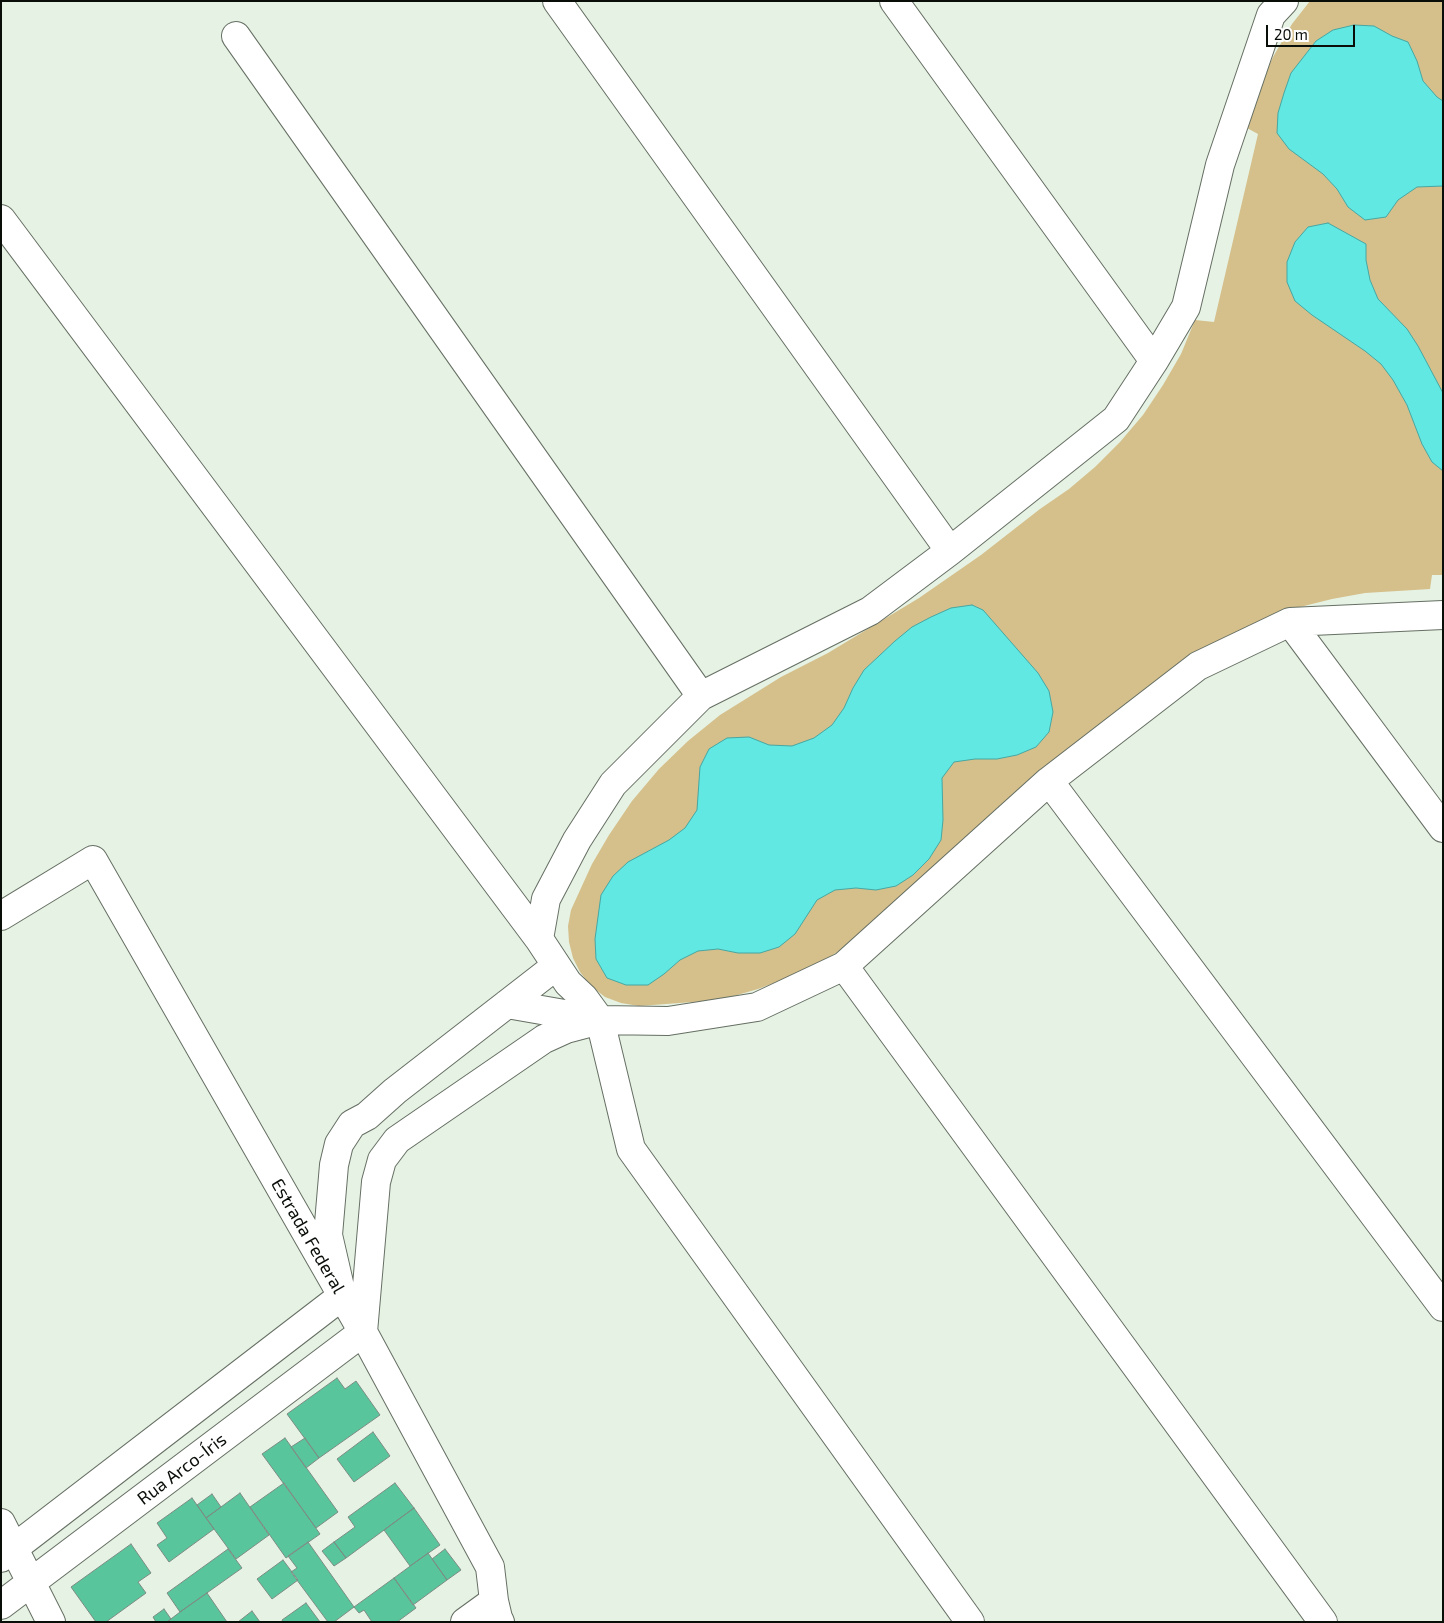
<!DOCTYPE html>
<meta charset="utf-8">
<style>
body{margin:0}
#map{position:relative;width:1444px;height:1623px;overflow:hidden;background:#e6f2e3;font-family:"Exo 2",sans-serif}
canvas{display:block}
.frame{position:absolute;inset:0;border:2px solid #0a0e09;pointer-events:none}
.scale{position:absolute;left:1266px;top:25px;width:89px;height:22px;box-sizing:border-box;border:2px solid #0a0e09;border-top:0;padding-left:6px;font-size:15px;line-height:18px;white-space:nowrap;color:#0a0e09;-webkit-text-stroke:4px #fff;paint-order:stroke}
</style>
<div id="map">
<canvas width="1444" height="1623"></canvas>
<div class="frame"></div>
<div class="scale">20 m</div>
</div>
<script>
const ctx = document.querySelector('canvas').getContext('2d');
ctx.lineJoin = 'round';
function paint(path, color) {
  ctx.fillStyle = color;
  ctx.fill(path, 'evenodd');
}
function poly(rows) {
  const path = new Path2D();
  for (const r of rows) {
    path.moveTo(r[0], r[1]);
    for (let i = 2; i < r.length; i += 2) path.lineTo(r[i], r[i + 1]);
  }
  return path;
}
function stroke(path, color, width, dash) {
  ctx.strokeStyle = color;
  ctx.lineWidth = width;
  ctx.lineCap = dash ? 'butt' : 'round';
  ctx.setLineDash(dash || []);
  ctx.stroke(path);
}
function drawText(font, color, halo, rows, align = 'center') {
  ctx.font = font + ' "Exo 2",sans-serif';
  ctx.lineWidth = 4;
  ctx.setLineDash([]);
  ctx.textBaseline = 'middle';
  ctx.strokeStyle = halo;
  ctx.fillStyle = color;
  for (const [text, x, y, turn = 0] of rows) {
    ctx.save();
    ctx.translate(x, y);
    ctx.rotate((+turn || 0) * Math.PI / 180);
    ctx.textAlign = isNaN(turn) ? turn : align;
    if (halo) ctx.strokeText(text, 0, 0);
    ctx.fillText(text, 0, 0);
    ctx.restore();
  }
}
paint(poly([
 [1310,1,1443,1,1443,575,1432,575,1430,589,1365,593,1332,599,1296,608,1261,621,1227,637,1195,655,859,937,830,957,795,975,758,989,720,1000,639,1006,621,1003,605,997,591,986,580,972,573,958,569,942,568,926,571,910,592,864,609,835,632,801,659,769,688,741,720,715,781,677,828,653,919,598,981,555,1040,509,1069,489,1095,467,1120,442,1143,415,1163,385,1181,354,1195,320,1214,322,1258,134,1247,128,1257,91,1273,57,1292,24]
]), '#d5bf8b');
const water = poly([
 [1354,25,1374,26,1392,36,1408,42,1417,61,1423,81,1437,97,1443,101,1443,186,1417,187,1398,200,1386,217,1365,220,1348,207,1337,189,1323,174,1289,149,1277,133,1278,113,1284,93,1291,73,1316,41,1333,30,1354,25],
 [1328,223,1366,244,1366,260,1370,280,1378,299,1407,329,1418,346,1443,393,1443,471,1432,462,1422,444,1407,405,1393,380,1381,364,1365,351,1312,315,1295,301,1287,282,1287,262,1295,242,1308,227,1328,223],
 [972,605,983,610,1038,673,1049,691,1053,712,1049,732,1036,747,1017,755,997,759,975,759,954,762,942,778,943,820,941,840,929,859,913,875,896,886,876,890,856,888,835,890,817,900,795,934,779,947,760,953,738,953,718,949,698,951,680,960,664,974,648,985,626,985,607,978,596,959,595,939,601,895,613,876,628,862,669,840,685,828,697,810,700,767,709,749,727,738,749,737,769,745,792,746,814,738,832,725,844,708,853,688,864,670,895,641,912,627,931,617,951,608,972,605]
]);
paint(water, '#61e8e3');
stroke(water, '#47a7a2', 1);
const building = poly([
 [337,1378,345,1389,356,1381,380,1415,319,1458,287,1414,337,1378],
 [373,1432,390,1456,354,1482,337,1459,373,1432],
 [285,1438,338,1512,316,1528,262,1454,285,1438],
 [305,1438,319,1458,306,1468,291,1447,305,1438],
 [284,1483,320,1534,286,1558,250,1507,284,1483],
 [395,1483,414,1508,346,1558,334,1542,355,1527,348,1517,395,1483],
 [240,1493,269,1535,236,1559,206,1518,240,1493],
 [212,1494,221,1507,206,1518,197,1505,212,1494],
 [192,1498,214,1529,169,1562,157,1545,167,1538,157,1523,192,1498],
 [414,1508,440,1545,410,1566,384,1530,414,1508],
 [308,1542,354,1607,334,1622,328,1622,291,1572,297,1568,288,1556,308,1542],
 [334,1542,346,1558,334,1566,322,1551,334,1542],
 [131,1544,151,1573,138,1582,146,1593,106,1622,96,1622,71,1587,131,1544],
 [228,1549,242,1568,180,1612,167,1593,228,1549],
 [445,1549,461,1570,447,1580,432,1559,445,1549],
 [428,1553,447,1580,413,1605,394,1578,428,1553],
 [283,1560,298,1580,272,1599,257,1579,283,1560],
 [394,1578,416,1608,397,1622,372,1622,364,1610,359,1613,354,1607,394,1578],
 [207,1593,227,1622,167,1622,180,1612,207,1593],
 [306,1603,320,1622,283,1622,282,1620,306,1603],
 [164,1609,171,1619,167,1622,156,1622,153,1617,164,1609],
 [252,1611,260,1622,238,1622,252,1611]
]);
paint(building, '#59c59c');
stroke(building, '#7b8c84', 1);
const street = poly([
 [557,1,950,551],
 [894,1,1154,361],
 [1284,1,1271,15,1220,165,1186,307,1154,361,1116,419,950,551,870,611,701,696,613,784,577,840,546,899,539,939,568,983,584,998,600,1020,668,1021,757,1007,844,966,1049,781,1198,666,1290,622,1443,615],
 [236,36,701,696],
 [1,219,539,939],
 [1290,622,1443,828],
 [1049,781,1443,1307],
 [1,916,93,860,363,1332,490,1567,494,1601,498,1618,500,1622],
 [844,966,1323,1622],
 [507,1004,593,1019],
 [600,1020,631,1149,970,1622],
 [1,1523,51,1622],
 [1,1558,342,1296,328,1235,334,1165,339,1144,352,1124,367,1116,395,1091,556,966],
 [1,1605,363,1332,376,1182,382,1160,397,1140,544,1039,566,1029,600,1020],
 [465,1622,494,1601]
]);
stroke(street, '#656f63', 30);
stroke(street, '#fff', 28);
drawText('18px', '#0a0e09', '#fff', [
 ["Estrada Federal",308,1236,60],
 ["Rua Arco-Íris",182,1469,-37]
]);
</script>
